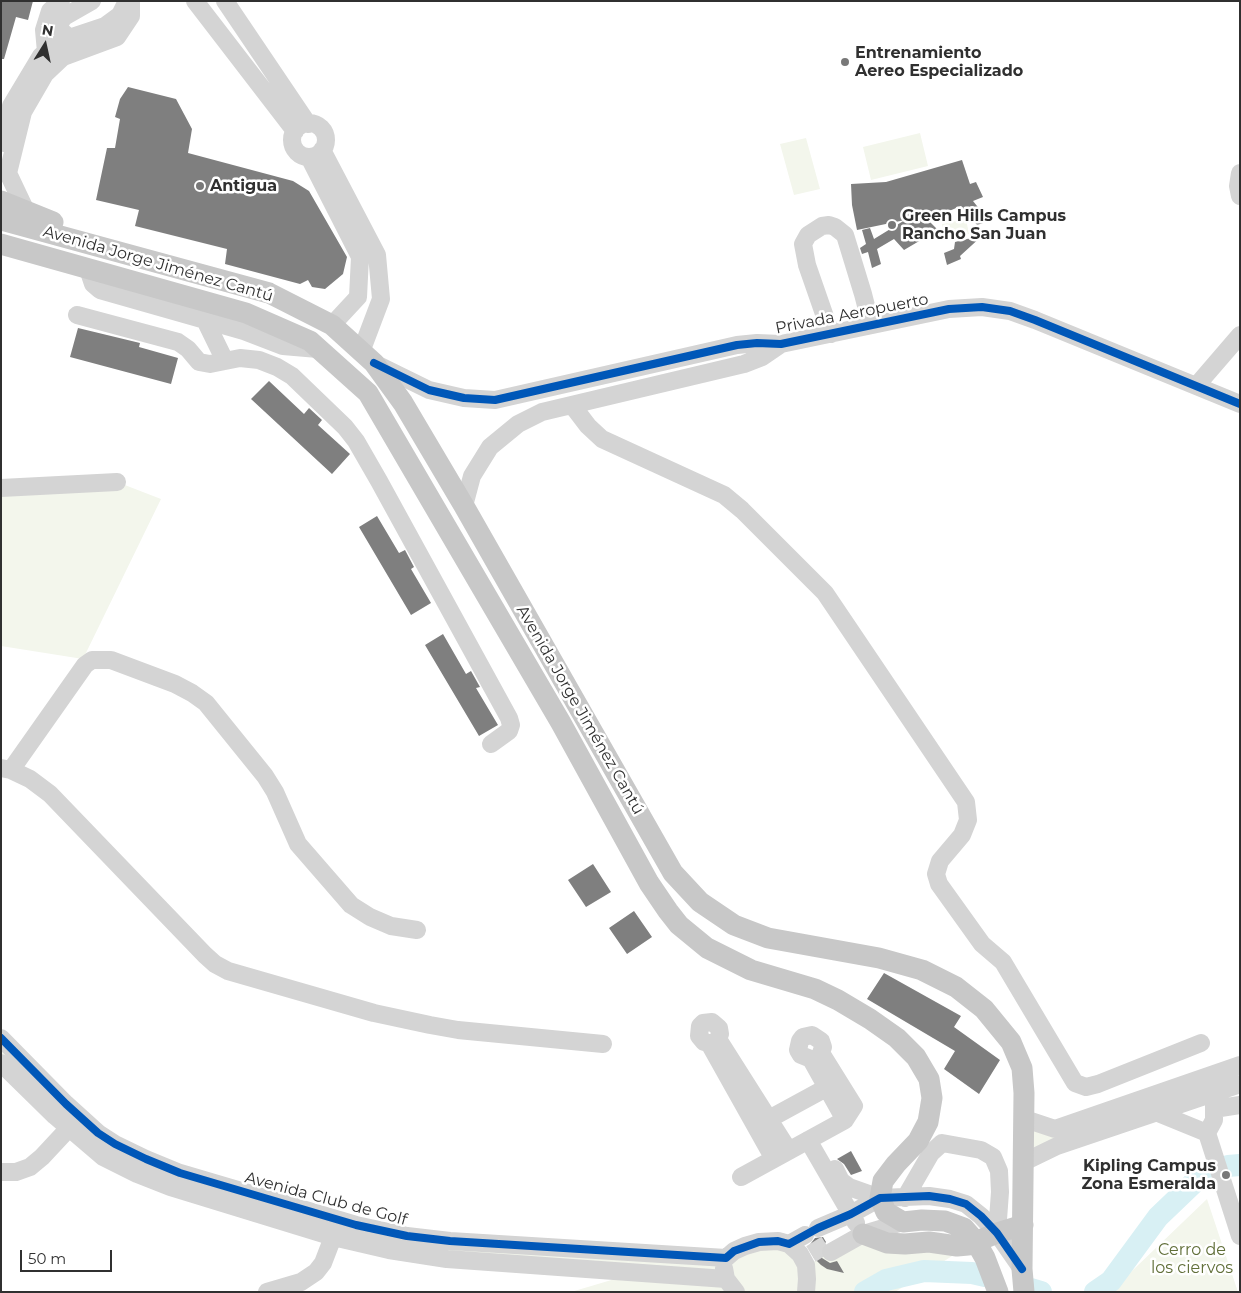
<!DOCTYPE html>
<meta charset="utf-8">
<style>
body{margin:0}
#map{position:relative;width:1241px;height:1293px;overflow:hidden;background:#fff;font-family:Montserrat,sans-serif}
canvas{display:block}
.frame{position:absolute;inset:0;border:2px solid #303030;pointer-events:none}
.north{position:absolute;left:20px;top:20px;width:50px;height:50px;-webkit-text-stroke:4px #fff;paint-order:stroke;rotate:10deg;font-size:14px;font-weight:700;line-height:20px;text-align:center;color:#303030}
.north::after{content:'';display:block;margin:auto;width:18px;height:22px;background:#303030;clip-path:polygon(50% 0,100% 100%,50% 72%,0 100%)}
.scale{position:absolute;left:20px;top:1250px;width:92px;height:22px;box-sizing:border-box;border:2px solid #303030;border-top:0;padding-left:6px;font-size:15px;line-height:18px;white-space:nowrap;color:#303030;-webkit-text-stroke:4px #fff;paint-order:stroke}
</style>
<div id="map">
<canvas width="1241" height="1293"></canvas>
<div class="frame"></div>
<div class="north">N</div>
<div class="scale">50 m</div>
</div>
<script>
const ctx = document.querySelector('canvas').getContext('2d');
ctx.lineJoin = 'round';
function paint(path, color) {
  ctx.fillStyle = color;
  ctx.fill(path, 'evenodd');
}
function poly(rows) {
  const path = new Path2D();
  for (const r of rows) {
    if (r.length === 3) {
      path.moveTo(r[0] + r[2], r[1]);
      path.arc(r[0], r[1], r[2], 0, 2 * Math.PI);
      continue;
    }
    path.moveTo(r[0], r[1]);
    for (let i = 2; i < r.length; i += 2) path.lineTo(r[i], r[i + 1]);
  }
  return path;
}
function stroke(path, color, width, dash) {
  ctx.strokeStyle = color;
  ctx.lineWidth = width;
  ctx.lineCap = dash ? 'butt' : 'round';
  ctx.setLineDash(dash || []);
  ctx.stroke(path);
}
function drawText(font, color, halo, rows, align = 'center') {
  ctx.font = font + ' Montserrat,sans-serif';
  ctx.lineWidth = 5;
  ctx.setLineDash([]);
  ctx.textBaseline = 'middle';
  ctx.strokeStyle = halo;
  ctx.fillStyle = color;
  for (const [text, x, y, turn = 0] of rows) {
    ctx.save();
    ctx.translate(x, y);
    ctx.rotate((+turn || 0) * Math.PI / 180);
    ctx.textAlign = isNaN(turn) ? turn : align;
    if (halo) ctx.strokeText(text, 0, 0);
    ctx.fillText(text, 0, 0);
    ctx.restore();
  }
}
paint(poly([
 [920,133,928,166,871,180,863,147],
 [806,138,820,189,794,195,780,144],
 [966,219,969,234,945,239,942,224],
 [117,482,161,499,83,659,1,646,1,488],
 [1,1038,114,1144,356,1225,726,1258,778,1241,806,1266,863,1234,968,1246,895,1292,571,1292,635,1273,447,1259,170,1187,1,1063],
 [1025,1119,1055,1129,1057,1146,1024,1162],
 [1207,1199,1238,1292,1110,1292]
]), '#f3f6ec');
stroke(poly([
 [1228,1166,1240,1165],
 [1031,1289,1041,1292],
 [865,1292,886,1280,924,1271,972,1273,985,1276],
 [1095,1292,1111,1281,1158,1217,1204,1173,1212,1171]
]), '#d8f0f4', 22);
paint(poly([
 [1,1,33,1,28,20,16,17,4,59,1,59],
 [128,87,176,99,192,129,188,153,293,181,309,191,347,257,343,274,325,289,312,287,308,280,300,284,225,264,227,249,135,226,139,210,96,200,107,148,115,148,120,119,115,117,120,99],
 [962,160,970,184,976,182,983,197,973,201,989,221,977,225,961,206,949,211,924,216,938,230,904,250,894,239,877,249,881,264,872,268,868,252,862,254,860,248,866,244,862,230,870,228,874,239,905,220,857,230,852,205,851,184,886,182],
 [983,235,960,256,961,259,947,265,944,253,954,249,955,242],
 [78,328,140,343,139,347,178,358,171,384,70,357],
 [269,381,304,414,309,408,322,420,318,425,350,454,332,474,251,399],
 [377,516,399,553,405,550,414,567,411,569,431,603,411,615,359,527],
 [443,634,466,674,471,671,480,687,476,688,498,725,479,736,425,645],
 [593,864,611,892,586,907,568,880],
 [634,911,652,937,627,954,609,928],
 [884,973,961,1016,954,1027,1000,1060,979,1094,944,1069,955,1051,867,999],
 [851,1151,862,1171,851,1175,844,1164,837,1159],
 [823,1237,826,1242,822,1247,820,1252,822,1258,830,1263,837,1261,844,1273,827,1269,821,1265,814,1258,808,1247,815,1238]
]), '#7f7f7f');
stroke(poly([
 [811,1254,827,1244]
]), '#d6d6d6', 18, [18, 9]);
stroke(poly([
 [195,1,295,131],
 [225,1,308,124],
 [70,38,60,30,59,24,64,17,92,1],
 [46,52,44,30,50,11,61,1],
 [309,140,17],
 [4,143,11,106,41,56,57,42,105,26,120,15,127,1],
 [322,150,377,255,381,299,361,352],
 [309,157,360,257,358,297,332,325],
 [1240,173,1238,186,1240,196],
 [26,211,8,173,23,112,45,74,63,57,117,37,131,16,131,1],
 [88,269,93,284,100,290,244,331,283,346,318,349],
 [77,315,178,342,188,349,199,362,210,364,240,358,259,360,277,367,292,376,345,427,356,441,379,481,509,718,511,725,509,731,491,744],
 [205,320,225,361],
 [831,334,807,265,803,244,808,235,822,226,829,225,835,227,845,235,863,294,871,325],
 [374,363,429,390,464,398,495,400,737,345,757,343,781,344,949,309,982,307,1010,311,1035,320,1240,404],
 [1197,385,1240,335],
 [572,405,588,426,602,439,724,495,742,510,825,593,966,802,968,820,962,835,940,861,936,874,939,884,982,944,1003,962,1075,1083,1086,1087,1098,1084,1201,1043],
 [1,488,117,482],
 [464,506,472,476,490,447,518,424,542,412,744,364,762,357,781,344],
 [1,768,11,770,30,779,50,794,205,955,215,964,228,971,374,1013,430,1025,458,1030,603,1044],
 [11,770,85,665,92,660,111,660,175,684,192,693,206,703,265,776,275,792,298,844,351,905,370,917,391,926,417,930],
 [1,1038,66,1104,98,1133,115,1144,146,1159,180,1173,356,1225,407,1236,450,1241,726,1258,734,1251,745,1246,759,1242,778,1241,789,1244,805,1235],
 [1,1063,55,1116,103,1157,137,1174,170,1187,333,1237,389,1250,447,1259,726,1279],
 [1210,1083,1214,1094,1214,1120,1207,1133,1240,1236],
 [1214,1109,1240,1105],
 [1158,1113,1207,1133],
 [1025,1119,1055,1129,1240,1065],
 [758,1125,837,1082],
 [808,1140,856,1223],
 [774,1159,709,1043,704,1042,699,1036,700,1026,703,1023,712,1022,719,1028,720,1034,718,1039,789,1151],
 [1024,1162,1057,1146,1240,1084],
 [835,1169,841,1181,849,1187,880,1198],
 [1,1172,16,1172,30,1167,42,1157,69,1128],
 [741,1177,845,1120,854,1106,821,1053,823,1047,821,1041,812,1035,803,1037,800,1041,798,1050,801,1055,811,1059,845,1120],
 [905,1198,931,1153,942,1143,981,1150,993,1157,999,1171,1000,1192,997,1233],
 [818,1228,851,1214,880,1198,929,1196,950,1199,966,1204,981,1216,997,1233,1022,1269],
 [789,1244,800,1254,806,1265,807,1279,806,1292],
 [831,1252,863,1234,903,1222],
 [724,1268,726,1279,736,1292],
 [267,1292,301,1282,316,1272,323,1263,333,1237]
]), '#d4d4d4', 18);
stroke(poly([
 [1,201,53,222],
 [1,220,269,293,332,325,374,363,403,403,464,506,673,873,700,902,734,925,768,938,879,958,922,970,956,987,984,1009,1011,1042,1022,1068,1024,1093,1022,1269,1024,1292],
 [1,244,246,313,310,341,368,393,561,723,649,883,668,911,679,925,707,948,751,970,815,989,838,1000,870,1019,897,1038,916,1057,929,1079,932,1098,928,1122,918,1141,896,1164,883,1181,880,1198,886,1212,903,1222,922,1220,945,1221,964,1228,976,1242,985,1258,998,1292],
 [863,1234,887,1243,905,1244,929,1242,957,1246,968,1245,997,1233,1023,1225]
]), '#c8c8c8', 21);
stroke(poly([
 [374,363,429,390,464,398,495,400,737,345,757,343,781,344,949,309,982,307,1010,311,1035,320,1240,404],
 [1,1038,66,1104,98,1133,115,1144,146,1159,180,1173,356,1225,407,1236,450,1241,726,1258,734,1251,759,1242,778,1241,789,1244,818,1228,851,1214,880,1198,929,1196,950,1199,966,1204,981,1216,997,1233,1022,1269]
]), '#0057b8', 8);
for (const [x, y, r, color] of [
 [845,62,5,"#787878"],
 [200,186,5,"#787878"],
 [892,225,5,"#787878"],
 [1226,1175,5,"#787878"]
]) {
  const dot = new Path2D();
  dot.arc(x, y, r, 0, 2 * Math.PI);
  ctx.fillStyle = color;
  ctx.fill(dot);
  stroke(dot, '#fff', 2);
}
drawText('bold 16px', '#303030', '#fff', [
 ["Entrenamiento",855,53],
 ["Aereo Especializado",855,71],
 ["Antigua",210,186],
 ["Green Hills Campus",902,216],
 ["Rancho San Juan",902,234],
 ["Kipling Campus",1216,1166,"right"],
 ["Zona Esmeralda",1216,1184,"right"]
], 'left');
drawText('16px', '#303030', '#fff', [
 ["Avenida Jorge Jiménez Cantú",158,264,16],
 ["Privada Aeropuerto",852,314,-11],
 ["Avenida Jorge Jiménez Cantú",580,710,60],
 ["Avenida Club de Golf",326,1199,15]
]);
drawText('16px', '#616f39', '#fff', [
 ["Cerro de",1192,1250],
 ["los ciervos",1192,1268]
]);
</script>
